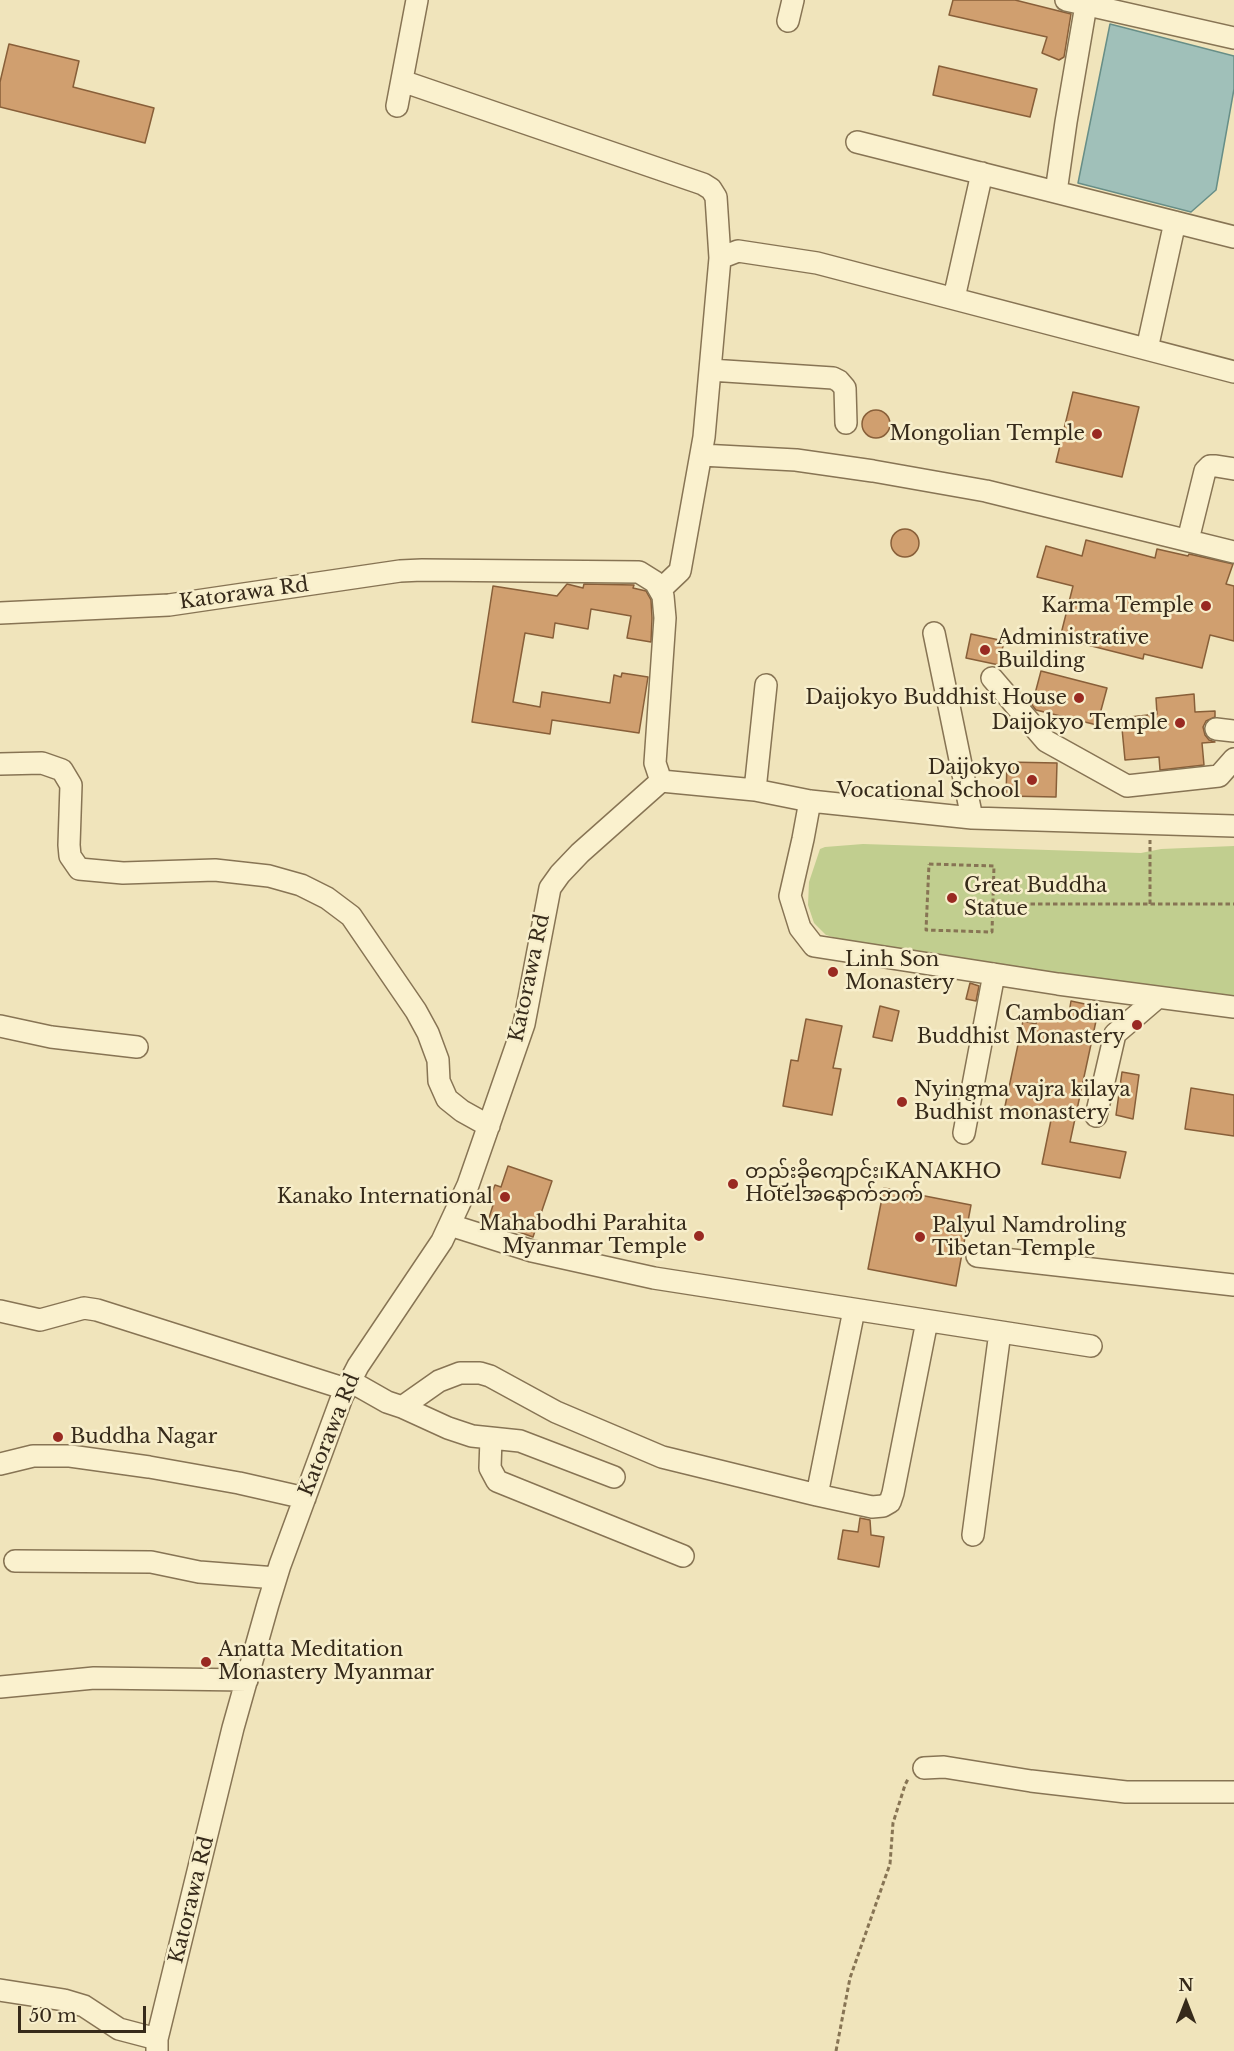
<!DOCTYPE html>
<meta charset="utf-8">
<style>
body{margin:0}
#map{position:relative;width:1234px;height:2051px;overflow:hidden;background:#f0e4bb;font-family:"Libre Baskerville",serif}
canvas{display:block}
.north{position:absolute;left:1156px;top:1973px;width:60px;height:60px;-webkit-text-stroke:4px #f7eecb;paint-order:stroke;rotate:0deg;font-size:16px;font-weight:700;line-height:24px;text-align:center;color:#362a1a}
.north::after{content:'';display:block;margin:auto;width:21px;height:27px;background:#362a1a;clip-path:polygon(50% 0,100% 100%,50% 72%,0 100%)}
.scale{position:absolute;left:18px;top:2006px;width:128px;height:27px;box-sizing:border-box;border:3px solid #362a1a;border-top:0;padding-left:8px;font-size:18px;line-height:21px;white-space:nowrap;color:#362a1a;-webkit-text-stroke:4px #f7eecb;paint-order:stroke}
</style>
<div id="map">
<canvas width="1234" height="2051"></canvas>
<div class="north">N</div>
<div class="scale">50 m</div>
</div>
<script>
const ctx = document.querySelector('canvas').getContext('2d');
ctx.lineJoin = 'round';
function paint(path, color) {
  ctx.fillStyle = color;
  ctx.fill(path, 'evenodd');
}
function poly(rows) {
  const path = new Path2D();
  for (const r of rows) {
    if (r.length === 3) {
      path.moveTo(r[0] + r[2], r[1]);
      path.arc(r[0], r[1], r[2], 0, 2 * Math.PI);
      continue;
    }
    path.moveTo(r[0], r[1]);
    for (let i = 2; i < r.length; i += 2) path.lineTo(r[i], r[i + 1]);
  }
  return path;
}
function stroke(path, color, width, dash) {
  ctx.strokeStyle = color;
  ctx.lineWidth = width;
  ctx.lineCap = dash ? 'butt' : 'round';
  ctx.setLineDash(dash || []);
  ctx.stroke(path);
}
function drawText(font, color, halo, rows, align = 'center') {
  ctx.font = font + ' "Libre Baskerville","Noto Sans Myanmar",serif';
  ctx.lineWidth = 5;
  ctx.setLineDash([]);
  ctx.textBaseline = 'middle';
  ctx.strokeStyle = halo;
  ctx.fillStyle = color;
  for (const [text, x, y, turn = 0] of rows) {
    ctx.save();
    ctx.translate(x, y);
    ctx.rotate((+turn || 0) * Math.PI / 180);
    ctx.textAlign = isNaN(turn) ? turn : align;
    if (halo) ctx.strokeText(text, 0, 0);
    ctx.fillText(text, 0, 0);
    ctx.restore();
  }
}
paint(poly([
 [863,844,1141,853,1161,849,1234,846,1234,999,846,941,826,935,814,923,808,905,809,882,820,849,825,847]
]), '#c1ce8f');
const water = poly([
 [1110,24,1234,56,1234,89,1216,190,1191,212,1078,183,1110,24]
]);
paint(water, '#a0c0b9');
stroke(water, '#678e87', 1.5);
const building = poly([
 [953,0,1015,0,1071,14,1064,57,1059,60,1042,53,1047,37,949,15,953,0],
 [9,44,79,61,73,87,154,108,145,143,0,107,0,82,9,44],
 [939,66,1037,89,1030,117,933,95,939,66],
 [1073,392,1139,407,1122,477,1056,462,1073,392],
 [876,424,14],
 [905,543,14],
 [1086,540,1155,558,1157,549,1188,556,1189,554,1233,564,1226,584,1234,586,1234,641,1210,635,1202,668,1144,654,1143,659,1060,638,1073,586,1037,577,1046,546,1082,556,1086,540],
 [567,584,583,588,584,584,634,585,633,588,646,591,651,600,652,618,651,642,627,638,631,616,591,609,588,629,555,623,553,638,525,633,513,702,540,707,542,692,610,703,614,675,621,677,622,673,648,677,639,733,552,720,550,734,472,722,493,586,557,596,567,584],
 [971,634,1004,641,999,665,966,658,971,634],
 [1041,671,1107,688,1097,725,1036,710,1032,705,1041,671],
 [1194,694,1195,712,1215,711,1215,717,1206,721,1203,727,1205,735,1209,740,1215,742,1202,743,1204,765,1160,770,1159,757,1125,760,1121,718,1157,714,1156,698,1194,694],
 [1007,762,1057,763,1056,797,1006,796,1007,762],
 [970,983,979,986,976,1001,966,999,970,983],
 [1071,1001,1099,1007,1070,1142,1126,1152,1120,1178,1042,1164,1051,1120,1004,1111,1023,1021,1036,1024,1039,1013,1068,1019,1071,1001],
 [880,1006,899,1011,892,1041,873,1037,880,1006],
 [806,1019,842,1026,833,1068,841,1069,832,1115,783,1106,791,1060,798,1061,806,1019],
 [1122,1072,1139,1075,1133,1119,1116,1115,1122,1072],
 [1191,1088,1234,1095,1234,1136,1185,1129,1191,1088],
 [508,1166,552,1181,533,1237,488,1221,494,1202,489,1200,495,1185,501,1187,508,1166],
 [884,1188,971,1205,956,1286,868,1269,884,1188],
 [860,1518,870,1520,871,1535,884,1537,879,1567,838,1559,843,1530,858,1532,860,1518]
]);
paint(building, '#d09f6f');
stroke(building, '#885f39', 1.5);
const minor = poly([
 [1066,0,1234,38],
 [788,21,793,0],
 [402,81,703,184,711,189,716,197,720,258],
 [397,106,417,0],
 [857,142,1234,237],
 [1056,192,1066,122,1086,5],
 [954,298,982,173],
 [1147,349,1175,222],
 [710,370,833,378,839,381,845,388,846,423],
 [701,455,796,460,873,471,986,491,1234,552],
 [1188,540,1205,471,1210,466,1216,466,1234,469],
 [660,590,680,571,704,437,720,258,738,251,817,263,1234,372],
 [0,613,169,605,400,571,422,570,639,572,655,582,663,596,665,618,655,763,661,781,580,853,560,874,550,888,524,1024,468,1185,442,1241,358,1366,342,1397,280,1565,268,1604,233,1728,157,2039,157,2051],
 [934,633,972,818],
 [992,678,1046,741,1127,786,1219,776,1234,759],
 [1216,729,1234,731],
 [0,764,42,763,62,770,71,785,69,845,70,856,79,869,123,873,215,870,269,876,301,885,327,898,351,916,416,1011,428,1033,438,1060,439,1081,447,1099,462,1111,489,1126],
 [661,781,755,790,810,801,972,818,1234,826],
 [755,790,766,685],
 [810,801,803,839,790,896,800,928,814,946,1058,984,1234,1007],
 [0,1026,51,1037,137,1047],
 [1096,1116,1115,1034,1157,998],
 [964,1133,994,974],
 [450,1225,532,1251,654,1278,1091,1346],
 [977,1256,1234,1285],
 [0,1311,40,1320,84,1308,97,1310,346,1389],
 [350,1381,387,1402,402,1407,439,1381,460,1373,480,1373,490,1376,556,1412,662,1457,817,1495,872,1507,883,1506,890,1502,893,1493,927,1321],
 [402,1407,448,1428,472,1436,520,1441,614,1477],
 [491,1438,490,1468,497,1481,683,1556],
 [0,1464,33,1456,70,1456,149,1467,239,1483,305,1498],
 [817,1495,854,1310],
 [973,1535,1000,1332],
 [15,1561,151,1562,199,1572,276,1578],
 [0,1687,94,1678,247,1680],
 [924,1768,944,1767,1031,1781,1126,1792,1234,1792],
 [0,1990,64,2000,84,2006,119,2029,157,2039]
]);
stroke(minor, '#877454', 24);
stroke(poly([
 [929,864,994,866,992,932,926,930,929,864],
 [993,904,1234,904],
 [1150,904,1150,840],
 [836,2051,850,1978,890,1864,893,1823,905,1785,908,1779]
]), '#877454', 3, [4.5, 3]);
stroke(minor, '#faf1ce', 21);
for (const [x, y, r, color] of [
 [1097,434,6,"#992a22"],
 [1206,606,6,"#992a22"],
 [985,650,6,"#992a22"],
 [1079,698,6,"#992a22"],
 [1180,723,6,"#992a22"],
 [1032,780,6,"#992a22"],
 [952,898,6,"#992a22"],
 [833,972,6,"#992a22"],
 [1137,1025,6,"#992a22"],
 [902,1102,6,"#992a22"],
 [733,1184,6,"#992a22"],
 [505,1197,6,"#992a22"],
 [699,1236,6,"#992a22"],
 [920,1237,6,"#992a22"],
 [58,1437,6,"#992a22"],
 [206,1662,6,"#992a22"]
]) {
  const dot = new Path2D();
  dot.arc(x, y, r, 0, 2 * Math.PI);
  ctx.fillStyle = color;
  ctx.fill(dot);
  stroke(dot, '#f7eecb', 2);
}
drawText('20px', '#362a1a', '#f7eecb', [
 ["Mongolian Temple",1085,434],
 ["Karma Temple",1194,606],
 ["Administrative",997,638,"left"],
 ["Building",997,661,"left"],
 ["Daijokyo Buddhist House",1067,698],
 ["Daijokyo Temple",1168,723],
 ["Daijokyo",1020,768],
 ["Vocational School",1020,791],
 ["Great Buddha",964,886,"left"],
 ["Statue",964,909,"left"],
 ["Linh Son",845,960,"left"],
 ["Monastery",845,983,"left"],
 ["Cambodian",1125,1014],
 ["Buddhist Monastery",1125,1037],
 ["Nyingma vajra kilaya",914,1090,"left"],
 ["Budhist monastery",914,1113,"left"],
 ["တည်းခိုကျောင်း၊KANAKHO",745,1172,"left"],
 ["Hotelအနောက်ဘက်",745,1195,"left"],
 ["Kanako International",493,1197],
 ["Mahabodhi Parahita",687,1224],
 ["Myanmar Temple",687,1247],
 ["Palyul Namdroling",932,1226,"left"],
 ["Tibetan Temple",932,1249,"left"],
 ["Buddha Nagar",70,1437,"left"],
 ["Anatta Meditation",218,1650,"left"],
 ["Monastery Myanmar",218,1673,"left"]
], 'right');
drawText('20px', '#362a1a', '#f7eecb', [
 ["Katorawa Rd",244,594,-8],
 ["Katorawa Rd",530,978,-78],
 ["Katorawa Rd",330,1435,-68],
 ["Katorawa Rd",192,1900,-76]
]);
</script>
